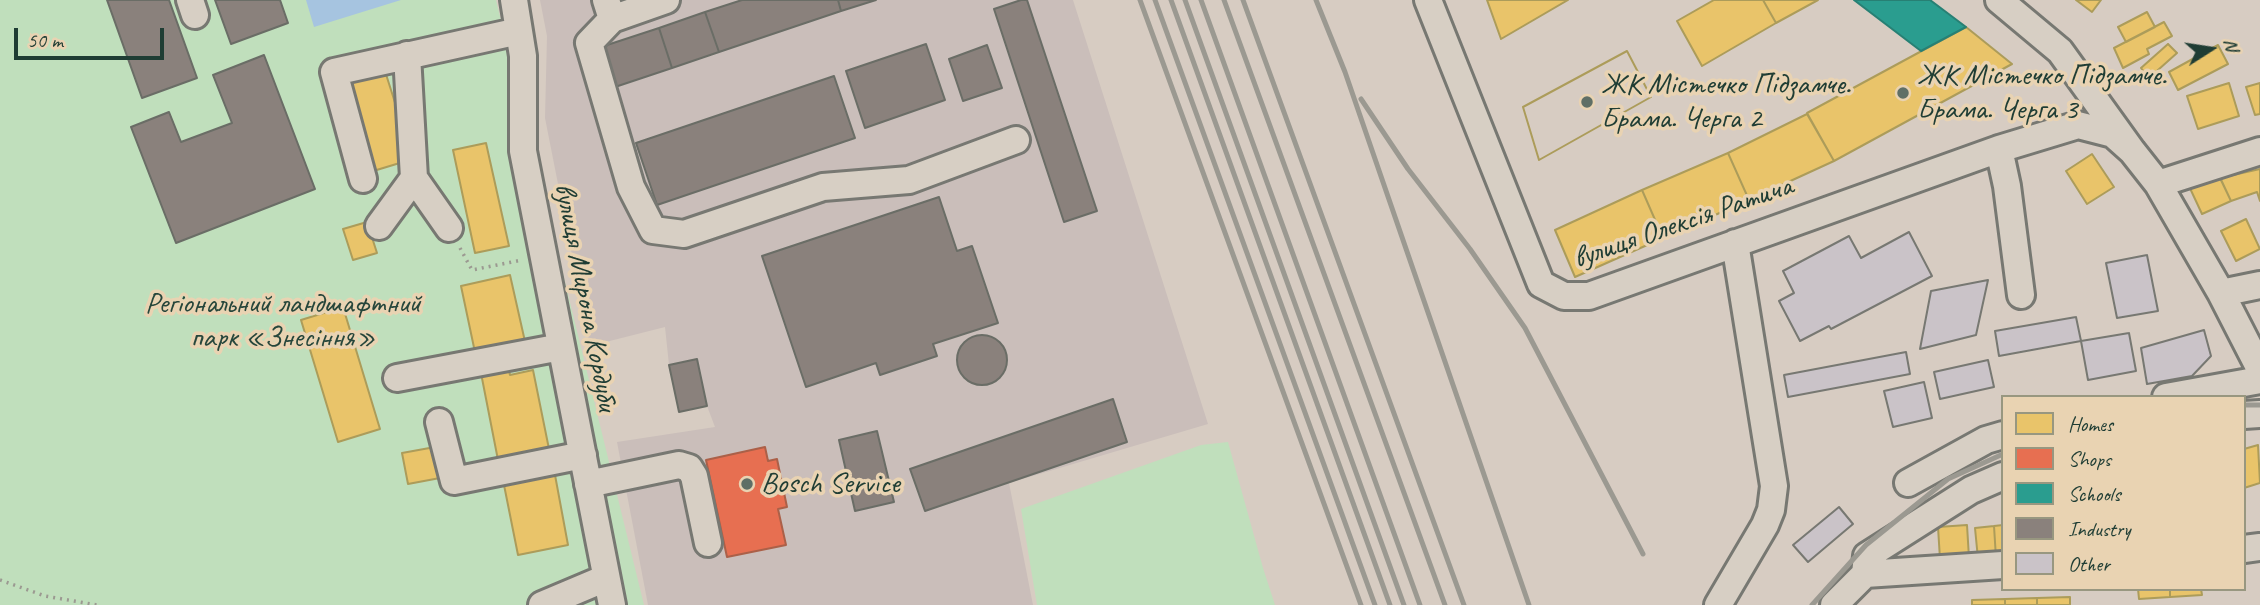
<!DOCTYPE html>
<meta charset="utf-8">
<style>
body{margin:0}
#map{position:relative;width:2260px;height:605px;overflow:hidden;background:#d7ccc2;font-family:Caveat,sans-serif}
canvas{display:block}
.legend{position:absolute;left:2001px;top:395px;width:245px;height:196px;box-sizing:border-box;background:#e9d3b2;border:2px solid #989780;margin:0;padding:9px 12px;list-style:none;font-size:21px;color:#1f3d34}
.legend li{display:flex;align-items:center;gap:14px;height:35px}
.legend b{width:35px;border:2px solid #989780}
.north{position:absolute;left:2176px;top:14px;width:70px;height:70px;-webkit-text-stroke:5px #e9d3b2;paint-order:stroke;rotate:78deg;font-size:19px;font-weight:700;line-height:28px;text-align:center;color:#1f3d34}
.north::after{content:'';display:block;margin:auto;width:24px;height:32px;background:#1f3d34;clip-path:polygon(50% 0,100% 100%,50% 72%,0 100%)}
.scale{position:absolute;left:14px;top:28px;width:150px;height:32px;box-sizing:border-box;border:4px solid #1f3d34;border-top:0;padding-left:9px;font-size:21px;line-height:24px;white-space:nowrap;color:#1f3d34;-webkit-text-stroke:5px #e9d3b2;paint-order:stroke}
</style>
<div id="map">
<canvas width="2260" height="605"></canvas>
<ul class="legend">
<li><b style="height:19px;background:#e9c46a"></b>Homes</li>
<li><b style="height:19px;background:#e76f51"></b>Shops</li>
<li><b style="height:19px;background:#2a9d8f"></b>Schools</li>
<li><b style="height:19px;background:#8a817c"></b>Industry</li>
<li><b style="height:19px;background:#cac3c8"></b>Other</li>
</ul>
<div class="north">N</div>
<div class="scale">50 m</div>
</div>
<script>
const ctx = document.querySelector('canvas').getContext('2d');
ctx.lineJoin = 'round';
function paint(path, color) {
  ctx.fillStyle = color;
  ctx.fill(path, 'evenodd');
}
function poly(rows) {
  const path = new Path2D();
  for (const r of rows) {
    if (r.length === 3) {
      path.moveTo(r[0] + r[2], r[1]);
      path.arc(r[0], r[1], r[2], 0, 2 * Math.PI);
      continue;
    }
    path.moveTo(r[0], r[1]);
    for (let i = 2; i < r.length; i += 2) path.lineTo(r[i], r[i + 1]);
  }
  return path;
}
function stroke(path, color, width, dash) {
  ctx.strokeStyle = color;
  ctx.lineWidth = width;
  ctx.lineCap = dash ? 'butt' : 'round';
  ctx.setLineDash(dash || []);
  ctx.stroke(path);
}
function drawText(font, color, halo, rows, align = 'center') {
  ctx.font = font + ' Caveat,sans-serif';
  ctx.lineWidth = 7;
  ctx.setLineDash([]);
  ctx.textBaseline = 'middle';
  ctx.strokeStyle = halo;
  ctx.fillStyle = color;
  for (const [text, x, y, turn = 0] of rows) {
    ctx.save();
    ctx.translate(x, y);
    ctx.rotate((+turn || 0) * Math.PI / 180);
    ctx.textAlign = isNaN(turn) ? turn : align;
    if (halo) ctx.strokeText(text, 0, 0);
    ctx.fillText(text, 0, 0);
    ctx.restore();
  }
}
paint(poly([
 [540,0,1073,0,1208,424,1009,483,1033,605,648,605,617,442,715,427,707,406,679,412,669,365,665,327,590,346,545,118,547,36]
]), '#cabeba');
paint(poly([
 [0,0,496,0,644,605,0,605],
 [1228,442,1263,568,1275,605,1037,605,1021,509,1201,445]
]), '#c0dfbc');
paint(poly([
 [306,0,401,0,314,27]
]), '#a6c4e0');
const homes = poly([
 [1487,0,1568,0,1501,39,1487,0],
 [1714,0,1763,0,1776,23,1702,66,1677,21,1714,0],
 [1763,0,1818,0,1776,23,1763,0],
 [2076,0,2101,0,2092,12,2076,0],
 [2147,12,2155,27,2126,42,2118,27,2147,12],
 [2164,22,2172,36,2147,49,2149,54,2123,68,2114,48,2164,22],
 [1966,27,2012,64,1834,161,1807,113,1966,27],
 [2168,44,2177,53,2149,78,2141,68,2168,44],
 [2218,45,2228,64,2178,90,2169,72,2218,45],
 [1627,51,1651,97,1539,160,1523,107,1627,51],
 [1627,51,1651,97,1539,160,1523,107,1627,51],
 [384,68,413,159,370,172,342,82,384,68],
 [2229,83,2239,116,2198,129,2187,96,2229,83],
 [2260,83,2260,114,2255,115,2246,87,2260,83],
 [1807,114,1834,161,1749,200,1728,153,1807,114],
 [486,143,509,246,475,253,453,150,486,143],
 [1728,153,1749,200,1663,238,1642,190,1728,153],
 [2092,154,2114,187,2087,204,2066,171,2092,154],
 [2260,169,2260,201,2257,192,2231,201,2220,178,2260,169],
 [2217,171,2231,201,2202,214,2188,184,2217,171],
 [1642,190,1663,238,1575,277,1555,230,1642,190],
 [2246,219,2260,249,2236,261,2221,231,2246,219],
 [367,222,377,253,353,260,343,229,367,222],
 [510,275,526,346,476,357,461,286,510,275],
 [343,307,380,429,338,442,301,320,343,307],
 [507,363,510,375,533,370,549,449,498,460,480,368,507,363],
 [2258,445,2260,483,2244,488,2244,449,2258,445],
 [435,447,440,478,408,484,402,453,435,447],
 [555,475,568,545,518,555,504,485,555,475],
 [1967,525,1969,558,1940,559,1938,527,1967,525],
 [2003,525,2003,557,1996,558,1994,526,2003,525],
 [1994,526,1996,558,1978,559,1975,528,1994,526],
 [2138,589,2170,589,2170,597,2139,599,2138,589],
 [2170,589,2201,589,2202,595,2170,597,2170,589],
 [2070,597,2070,605,2037,605,2037,598,2070,597],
 [2037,598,2037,605,2005,605,2005,599,2037,598],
 [2005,599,2005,605,1972,605,1972,600,2005,599]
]);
paint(homes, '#e9c46a');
stroke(homes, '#ac9c5a', 2);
const shops = poly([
 [765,447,768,461,777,459,787,507,778,509,786,545,727,557,706,460,765,447]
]);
paint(shops, '#e76f51');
stroke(shops, '#ab6048', 2);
const schools = poly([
 [1854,0,1930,0,1966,27,1921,51,1854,0]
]);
paint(schools, '#2a9d8f');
stroke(schools, '#278074', 2);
const industry = poly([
 [107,0,169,0,197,78,142,98,107,0],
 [215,0,280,0,288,23,231,44,215,0],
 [742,0,838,0,841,11,719,52,705,12,742,0],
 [838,0,876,0,841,11,838,0],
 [1021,0,1027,0,1097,211,1064,222,994,9,1021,0],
 [705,12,719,52,672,68,659,28,705,12],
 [659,28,672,68,615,87,601,47,659,28],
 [926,44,945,100,865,128,846,71,926,44],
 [987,45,1002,88,963,101,949,59,987,45],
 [264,55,315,189,176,243,131,127,169,112,181,142,232,123,213,75,264,55],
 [834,76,855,138,657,205,636,143,834,76],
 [939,197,957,251,972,246,998,323,933,344,937,356,880,375,876,363,806,387,762,256,939,197],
 [982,360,25],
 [697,359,707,406,679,412,669,365,697,359],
 [1113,399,1127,442,925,511,910,469,1113,399],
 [877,431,894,502,855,511,839,440,877,431]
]);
paint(industry, '#8a817c');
stroke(industry, '#6a6d66', 2);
const building = poly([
 [1909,232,1932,276,1831,329,1829,326,1800,341,1779,301,1794,293,1783,271,1849,236,1861,258,1909,232],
 [2147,255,2158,311,2117,318,2106,263,2147,255],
 [1988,280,1976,335,1920,349,1931,291,1988,280],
 [2076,317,2081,341,1999,356,1995,331,2076,317],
 [2204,330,2211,356,2192,376,2147,384,2141,348,2204,330],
 [2129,333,2136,371,2088,380,2081,341,2129,333],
 [1906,352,1910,374,1788,397,1784,375,1906,352],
 [1988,360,1994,387,1940,399,1934,372,1988,360],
 [1924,382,1932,418,1893,427,1884,391,1924,382],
 [1839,507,1853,524,1808,562,1793,545,1839,507]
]);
paint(building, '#cac3c8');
stroke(building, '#777872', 2);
const minor = poly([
 [190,0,195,15],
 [514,0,523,56,523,151,612,605],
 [606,0,612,19,589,43,631,187,653,230,684,234,823,187,909,180,1016,140],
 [1428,0,1541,284,1564,296,1589,296,1999,149,2078,125,2113,134,2132,151],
 [1999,0,2060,51,2132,151,2158,184,2221,293,2260,369],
 [612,19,666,0],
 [407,55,414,178,449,228],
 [1999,149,2007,186,2021,295],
 [363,179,334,72,519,31],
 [2158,184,2260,151],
 [379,226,414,178],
 [2221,293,2260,285],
 [397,378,561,347],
 [2166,397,2260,380],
 [2244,415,2260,414],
 [439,422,454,481,583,455],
 [1908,483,1986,440,2003,435],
 [588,484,679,465,689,468,694,476,708,543],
 [2244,549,2260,547],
 [1865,574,1867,556,1971,490,2003,476],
 [1865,574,2003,565],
 [542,605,606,578],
 [1718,605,1765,525,1771,510,1774,486,1735,243],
 [1834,605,1865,574]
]);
stroke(minor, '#777872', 32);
stroke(poly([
 [460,248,472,270,522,260],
 [0,580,45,596,97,605]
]), '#9b9991', 3.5, [2, 5]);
stroke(minor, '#d7cfc4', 26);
stroke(poly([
 [1140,0,1361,605],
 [1155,0,1375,605],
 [1171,0,1390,605],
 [1185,0,1404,605],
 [1201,0,1420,605],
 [1224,0,1445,605],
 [1243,0,1464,605],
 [1316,0,1345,72,1529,605],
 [1361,99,1408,169,1470,249,1525,328,1643,554],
 [2244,405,2260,405],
 [1812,605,1866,545,1948,479,2003,454]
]), '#9b9991', 5);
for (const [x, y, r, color] of [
 [1903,93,7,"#5f6f66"],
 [1587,102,7,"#5f6f66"],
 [747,484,7,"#5f6f66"]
]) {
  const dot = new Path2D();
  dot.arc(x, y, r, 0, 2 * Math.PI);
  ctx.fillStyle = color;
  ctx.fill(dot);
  stroke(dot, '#e9d3b2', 2.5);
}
drawText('30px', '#1f3d34', '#e9d3b2', [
 ["ЖК Містечко Підзамче.",1917,76],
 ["Брама. Черга 3",1917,110],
 ["ЖК Містечко Підзамче.",1601,85],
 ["Брама. Черга 2",1601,119],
 ["Bosch Service",761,484]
], 'left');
drawText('30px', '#1f3d34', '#e9d3b2', [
 ["вулиця Олексія Ратича",1683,223,-19],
 ["вулиця Мирона Кордуби",585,297,79]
]);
drawText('30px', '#26463b', '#e9d3b2', [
 ["Регіональний ландшафтний",283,304],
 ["парк «Знесіння»",283,338]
]);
</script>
